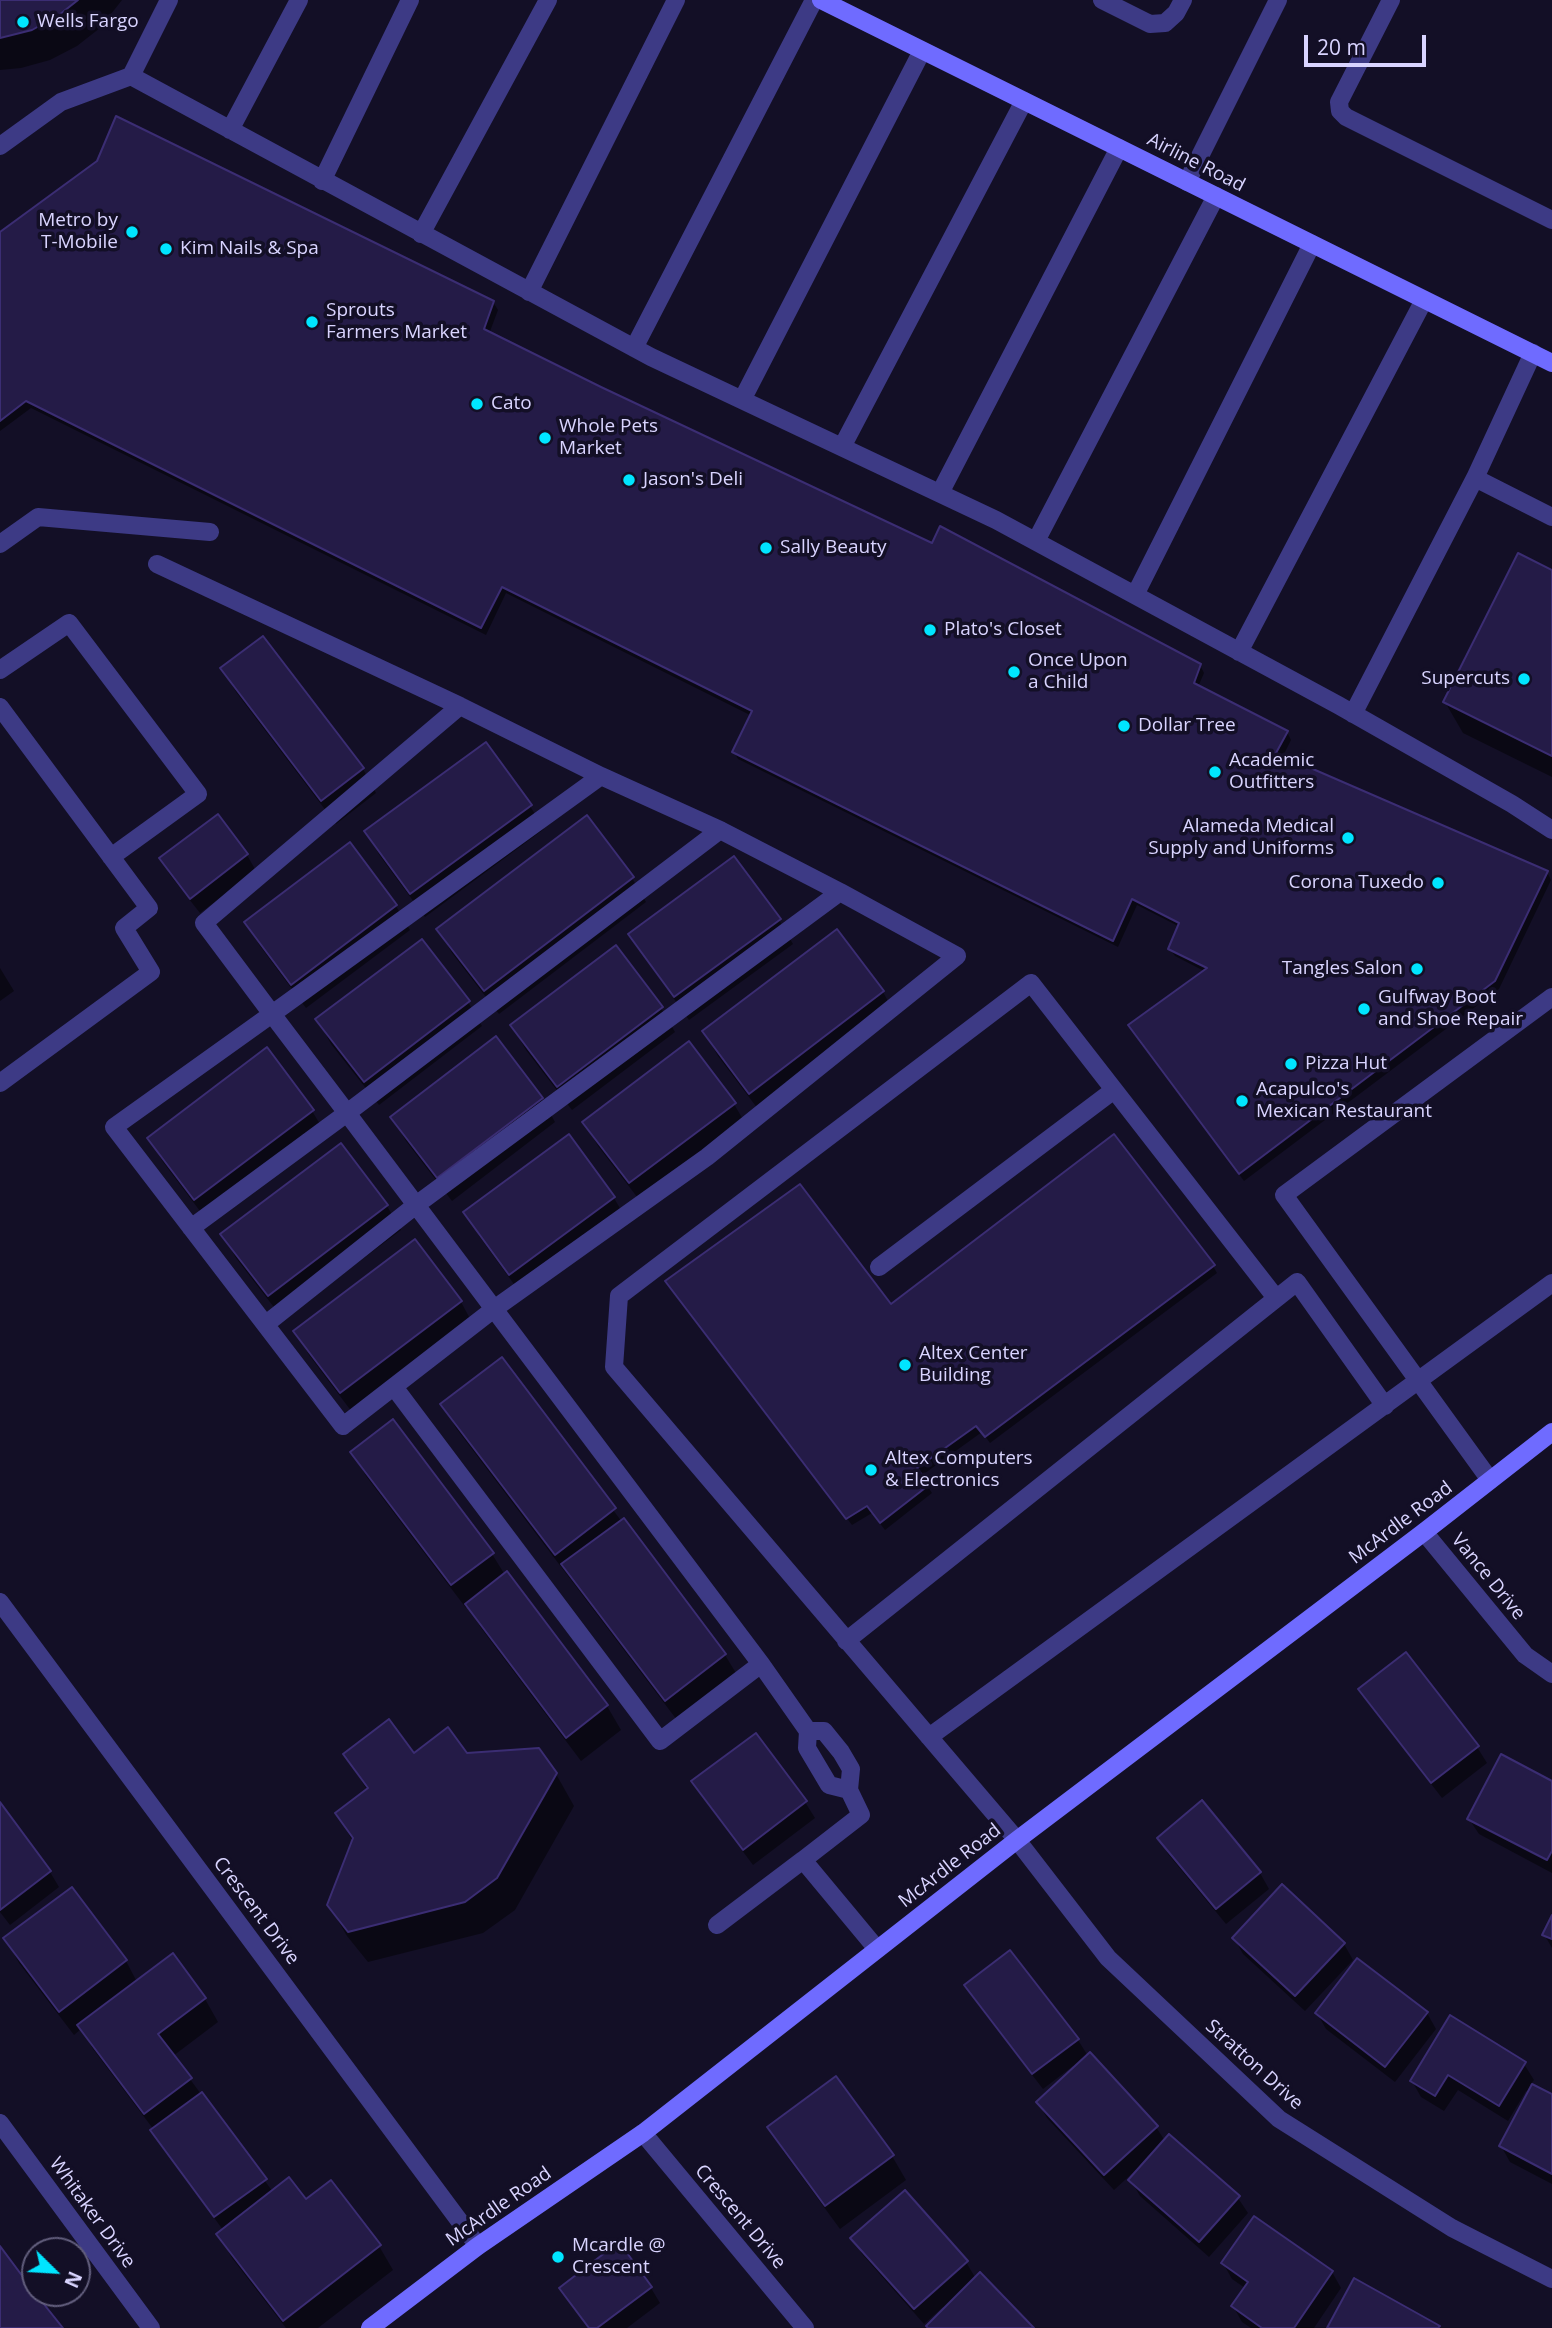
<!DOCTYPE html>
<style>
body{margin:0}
#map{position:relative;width:1552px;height:2328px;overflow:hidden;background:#130f26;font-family:"Open Sans",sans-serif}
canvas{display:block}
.north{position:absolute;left:21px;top:2237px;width:70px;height:70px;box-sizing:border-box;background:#130f26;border:2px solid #625e7d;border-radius:50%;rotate:114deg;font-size:19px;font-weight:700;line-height:28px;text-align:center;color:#d9d4ff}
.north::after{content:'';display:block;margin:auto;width:24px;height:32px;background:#00e5ff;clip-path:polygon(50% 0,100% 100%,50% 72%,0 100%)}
.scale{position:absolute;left:1304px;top:35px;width:122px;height:32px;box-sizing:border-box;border:4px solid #d9d4ff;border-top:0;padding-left:9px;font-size:21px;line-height:24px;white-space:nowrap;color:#d9d4ff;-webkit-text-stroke:5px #130f26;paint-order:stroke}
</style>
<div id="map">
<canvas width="1552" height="2328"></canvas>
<div class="north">N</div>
<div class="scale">20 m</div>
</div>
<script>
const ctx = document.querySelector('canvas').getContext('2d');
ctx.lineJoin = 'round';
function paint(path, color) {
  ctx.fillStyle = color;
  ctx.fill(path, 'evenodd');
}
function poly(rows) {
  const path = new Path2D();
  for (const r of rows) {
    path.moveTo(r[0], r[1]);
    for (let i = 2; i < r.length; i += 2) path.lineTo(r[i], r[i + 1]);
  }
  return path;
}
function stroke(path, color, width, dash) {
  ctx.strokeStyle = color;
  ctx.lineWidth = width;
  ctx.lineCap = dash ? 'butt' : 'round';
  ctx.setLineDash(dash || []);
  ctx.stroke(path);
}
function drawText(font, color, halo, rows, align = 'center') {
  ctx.font = font + ' "Open Sans",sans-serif';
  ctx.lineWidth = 7;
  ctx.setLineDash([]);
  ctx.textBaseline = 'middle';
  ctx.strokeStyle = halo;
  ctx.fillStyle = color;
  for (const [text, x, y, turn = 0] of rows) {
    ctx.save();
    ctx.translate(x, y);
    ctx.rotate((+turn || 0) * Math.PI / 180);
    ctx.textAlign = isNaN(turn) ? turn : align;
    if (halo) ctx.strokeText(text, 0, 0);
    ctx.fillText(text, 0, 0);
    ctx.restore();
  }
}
paint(poly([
 [0,0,122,0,100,28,77,46,50,60,21,68,0,70],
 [0,235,493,302,498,310,489,334,933,545,1200,665,1204,673,1198,687,1287,732,1291,740,1282,758,1547,872,1551,880,1499,989,1244,1181,1134,1033,1206,972,1175,956,1170,949,1180,927,1137,905,1118,947,738,759,734,752,752,716,506,593,486,635,31,408,0,431],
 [1552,572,1552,777,1463,733,1445,702],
 [263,638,363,769,376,793,336,824,236,692,222,668],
 [530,806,544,829,425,917,380,856,366,832],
 [349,845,396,906,410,930,306,1008,260,946,246,923],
 [247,855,256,871,200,913,170,875,161,859],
 [632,878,646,902,499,1014,452,953,438,929],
 [779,920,793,944,689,1020,645,958,631,935],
 [837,931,883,992,896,1016,764,1117,718,1056,704,1032],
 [0,968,14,991,0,1001],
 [468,1002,482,1026,379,1105,331,1044,318,1020],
 [661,1008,675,1032,572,1110,526,1050,512,1026],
 [542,1099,555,1122,452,1201,406,1141,392,1117],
 [734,1104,748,1128,644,1206,598,1146,584,1122],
 [312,1111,326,1134,209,1223,163,1162,149,1139],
 [569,1137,614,1198,628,1222,524,1298,479,1236,466,1212],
 [340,1145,387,1206,401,1230,283,1319,236,1258,222,1234],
 [415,1242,461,1302,474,1326,355,1416,309,1355,295,1331],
 [1213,1266,1217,1273,990,1443,982,1432,921,1476,932,1493,885,1530,872,1513,852,1525,672,1289,890,1307],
 [501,1359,622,1522,725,1655,739,1678,680,1724,456,1428,443,1404],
 [352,1452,492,1554,505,1575,507,1574,607,1706,621,1730,581,1761,481,1628,468,1606,466,1608,366,1476],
 [1360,1689,1477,1747,1487,1763,1442,1798,1370,1705],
 [345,1754,466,1754,556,1774,574,1806,515,1910,483,1933,368,1962,347,1936,329,1905,353,1842,337,1813,367,1790],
 [693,1782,805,1802,815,1818,753,1865,703,1798],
 [1552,1783,1552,1873,1479,1834,1469,1819],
 [0,1805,50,1872,59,1887,10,1925,0,1912],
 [1159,1838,1260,1873,1269,1889,1226,1924,1168,1854],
 [71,1889,126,1961,137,1982,205,1999,218,2022,173,2056,273,2192,306,2201,379,2246,393,2270,318,2328,286,2328,232,2258,218,2234,223,2230,162,2146,154,2130,93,2049,81,2029,74,2035,19,1963,6,1939],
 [1552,1919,1552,1948,1544,1934],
 [1234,1938,1344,1944,1353,1960,1305,2011,1243,1954],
 [967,1986,1078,2040,1088,2056,1156,2127,1165,2141,1238,2198,1248,2213,1209,2257,1140,2196,1131,2180,1139,2170,1137,2169,1114,2190,1047,2118,1038,2102,1075,2068,1073,2066,1043,2089,976,2002],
 [1317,2013,1427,2013,1436,2029,1395,2082,1326,2029],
 [1451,2018,1524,2064,1534,2080,1530,2085,1552,2096,1552,2184,1510,2162,1501,2146,1529,2092,1526,2091,1508,2121,1458,2090,1444,2111,1421,2097,1412,2081],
 [836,2079,892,2156,906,2180,840,2229,783,2151,770,2127],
 [853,2239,966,2262,976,2279,1032,2328,929,2328,945,2309,943,2307,924,2324,862,2254],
 [1223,2263,1332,2272,1341,2288,1314,2328,1251,2328,1242,2322,1233,2306,1245,2288,1232,2279],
 [561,2288,651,2288,660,2303,627,2328,588,2328]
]), '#0007');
const building = poly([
 [0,0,78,0,59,15,32,30,0,38,0,0],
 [116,116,494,301,484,329,601,387,932,543,940,526,1201,664,1194,683,1288,731,1276,753,1548,871,1495,981,1239,1174,1128,1025,1207,968,1168,949,1179,923,1132,899,1113,941,732,752,752,711,502,587,481,628,26,401,0,421,0,232,97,161,116,116],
 [1518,553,1552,570,1552,756,1443,702,1518,553],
 [263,636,364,768,321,801,220,668,263,636],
 [486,742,532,805,410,894,364,831,486,742],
 [218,814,248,854,190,899,159,858,218,814],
 [587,815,634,877,484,991,436,929,587,815],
 [350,842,397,905,291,985,244,922,350,842],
 [734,856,781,919,674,997,628,934,734,856],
 [837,929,884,991,749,1094,702,1031,837,929],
 [422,939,470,1001,364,1082,315,1019,422,939],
 [616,945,663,1007,557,1087,510,1025,616,945],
 [496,1036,543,1098,437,1178,390,1117,496,1036],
 [689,1041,736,1103,629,1183,582,1122,689,1041],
 [267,1047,314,1110,194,1200,147,1138,267,1047],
 [569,1134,615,1197,509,1275,463,1212,569,1134],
 [1114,1134,1215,1265,985,1437,976,1426,917,1468,929,1485,880,1523,867,1506,846,1519,665,1281,800,1184,891,1304,1114,1134],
 [341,1143,388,1205,268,1296,220,1234,341,1143],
 [415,1239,462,1301,340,1393,293,1331,415,1239],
 [502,1357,616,1508,555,1555,440,1404,502,1357],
 [393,1419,494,1553,451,1585,350,1452,393,1419],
 [624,1518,726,1654,665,1701,561,1564,624,1518],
 [507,1571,608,1705,566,1738,465,1604,507,1571],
 [1406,1652,1479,1746,1431,1783,1358,1689,1406,1652],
 [389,1719,414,1753,448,1727,467,1753,539,1748,557,1773,497,1878,465,1902,348,1932,327,1905,353,1838,335,1813,368,1788,343,1754,389,1719],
 [756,1733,807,1801,743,1850,691,1781,756,1733],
 [1501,1754,1552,1781,1552,1851,1547,1860,1467,1819,1501,1754],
 [1202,1800,1261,1872,1216,1909,1157,1838,1202,1800],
 [0,1802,51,1871,0,1910,0,1802],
 [1282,1884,1345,1943,1295,1996,1232,1938,1282,1884],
 [72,1887,127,1960,59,2012,3,1938,72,1887],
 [1552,1915,1552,1939,1542,1935,1552,1915],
 [1010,1950,1079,2039,1032,2074,964,1985,1010,1950],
 [173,1953,206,1998,158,2034,192,2078,144,2114,77,2025,173,1953],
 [1357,1958,1428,2012,1385,2067,1315,2013,1357,1958],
 [1450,2015,1526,2062,1499,2106,1448,2075,1435,2096,1410,2081,1450,2015],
 [1090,2052,1158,2126,1104,2175,1036,2102,1090,2052],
 [836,2076,894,2155,825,2206,767,2127,836,2076],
 [1532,2084,1552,2094,1552,2174,1499,2146,1532,2084],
 [202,2092,267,2179,214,2217,150,2130,202,2092],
 [1169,2134,1240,2196,1199,2242,1128,2180,1169,2134],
 [289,2177,306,2199,331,2180,381,2245,283,2321,216,2234,289,2177],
 [905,2190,968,2261,914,2309,850,2238,905,2190],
 [1254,2216,1333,2271,1294,2328,1262,2328,1231,2306,1248,2282,1221,2263,1254,2216],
 [619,2242,652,2287,597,2328,589,2328,559,2288,619,2242],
 [0,2246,35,2293,63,2328,0,2328,0,2246],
 [980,2272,1034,2328,928,2328,926,2326,980,2272],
 [1354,2278,1440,2326,1438,2328,1327,2328,1354,2278]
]);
paint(building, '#241b47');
stroke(building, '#3b2d73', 2);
stroke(poly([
 [1102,0,1150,24,1165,23,1176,13,1183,0],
 [1391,0,1339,102,1340,111,1346,117,1552,220],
 [131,76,169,0],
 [230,130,299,0],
 [0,146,61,102,131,76,651,357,996,520,1338,705,1512,804,1552,830],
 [322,181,410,0],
 [1187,182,1278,0],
 [421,234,548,0],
 [529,292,676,0],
 [634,348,814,0],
 [742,400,922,51],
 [842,447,1024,101],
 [1475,478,1552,517],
 [940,493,1119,148],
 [1036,541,1216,196],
 [0,544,38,517,210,532],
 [157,564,460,706],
 [1135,595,1312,244],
 [1239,652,1424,300],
 [0,670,69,623,198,794,111,857],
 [0,707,149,908,124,928,151,972,0,1083],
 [1353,714,1475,478,1533,353],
 [601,776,272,1014,114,1127,343,1426,494,1309,707,1157,957,956,840,892,720,830,601,776,460,706,204,923,272,1014,347,1113,494,1309,761,1664,808,1731],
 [191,1228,347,1113,720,830],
 [879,1267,1114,1090],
 [266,1324,416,1205,840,892],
 [394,1387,660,1741,761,1664],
 [1490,1480,1284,1195,1552,997],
 [846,1641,1297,1282,1385,1406],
 [929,1737,1552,1283],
 [849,1790,829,1785,807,1748,808,1731,824,1731,841,1752,851,1769,849,1790,861,1815,803,1860,877,1949],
 [1017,1840,614,1367,619,1296,1031,983,1276,1298],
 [717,1925,803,1860]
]), '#3d3a85', 18);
stroke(poly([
 [1424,1532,1525,1655,1552,1674],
 [0,1602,478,2246],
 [1017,1840,1108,1958,1279,2119,1452,2228,1552,2279],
 [0,2123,151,2328],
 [643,2133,805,2328]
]), '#3d3a85', 18);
stroke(poly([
 [821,0,1552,363],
 [370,2328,478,2246,643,2133,1017,1840,1424,1532,1552,1432]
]), '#6f6bff', 18);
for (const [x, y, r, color] of [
 [23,22,7,"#00e5ff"],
 [132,232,7,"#00e5ff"],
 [166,249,7,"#00e5ff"],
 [312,322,7,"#00e5ff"],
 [477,404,7,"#00e5ff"],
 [545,438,7,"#00e5ff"],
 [629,480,7,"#00e5ff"],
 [766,548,7,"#00e5ff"],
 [930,630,7,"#00e5ff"],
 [1014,672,7,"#00e5ff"],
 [1524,679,7,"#00e5ff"],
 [1124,726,7,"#00e5ff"],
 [1215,772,7,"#00e5ff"],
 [1348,838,7,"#00e5ff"],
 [1438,883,7,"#00e5ff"],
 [1417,969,7,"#00e5ff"],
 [1364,1009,7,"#00e5ff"],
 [1291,1064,7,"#00e5ff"],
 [1242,1101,7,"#00e5ff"],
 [905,1365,7,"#00e5ff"],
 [871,1470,7,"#00e5ff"],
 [558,2257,7,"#00e5ff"]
]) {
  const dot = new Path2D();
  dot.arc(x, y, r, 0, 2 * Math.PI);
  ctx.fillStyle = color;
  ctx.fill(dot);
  stroke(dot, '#130f26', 2.5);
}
drawText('19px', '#d9d4ff', '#130f26', [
 ["Wells Fargo",37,22],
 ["Metro by",118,221,"right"],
 ["T-Mobile",118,243,"right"],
 ["Kim Nails & Spa",180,249],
 ["Sprouts",326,311],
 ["Farmers Market",326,333],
 ["Cato",491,404],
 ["Whole Pets",559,427],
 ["Market",559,449],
 ["Jason's Deli",643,480],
 ["Sally Beauty",780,548],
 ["Plato's Closet",944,630],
 ["Once Upon",1028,661],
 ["a Child",1028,683],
 ["Supercuts",1510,679,"right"],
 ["Dollar Tree",1138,726],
 ["Academic",1229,761],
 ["Outfitters",1229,783],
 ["Alameda Medical",1334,827,"right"],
 ["Supply and Uniforms",1334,849,"right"],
 ["Corona Tuxedo",1424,883,"right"],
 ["Tangles Salon",1403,969,"right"],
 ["Gulfway Boot",1378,998],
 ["and Shoe Repair",1378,1020],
 ["Pizza Hut",1305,1064],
 ["Acapulco's",1256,1090],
 ["Mexican Restaurant",1256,1112],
 ["Altex Center",919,1354],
 ["Building",919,1376],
 ["Altex Computers",885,1459],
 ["& Electronics",885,1481],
 ["Mcardle @",572,2246],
 ["Crescent",572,2268]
], 'left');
drawText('19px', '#d9d4ff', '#130f26', [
 ["Airline Road",1196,163,27],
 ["McArdle Road",1401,1523,-37],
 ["Vance Drive",1488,1577,51],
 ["McArdle Road",950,1866,-38],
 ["Crescent Drive",256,1911,53],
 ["Stratton Drive",1254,2065,42],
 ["McArdle Road",499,2207,-35],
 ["Whitaker Drive",92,2213,54],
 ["Crescent Drive",740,2217,50]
]);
</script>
